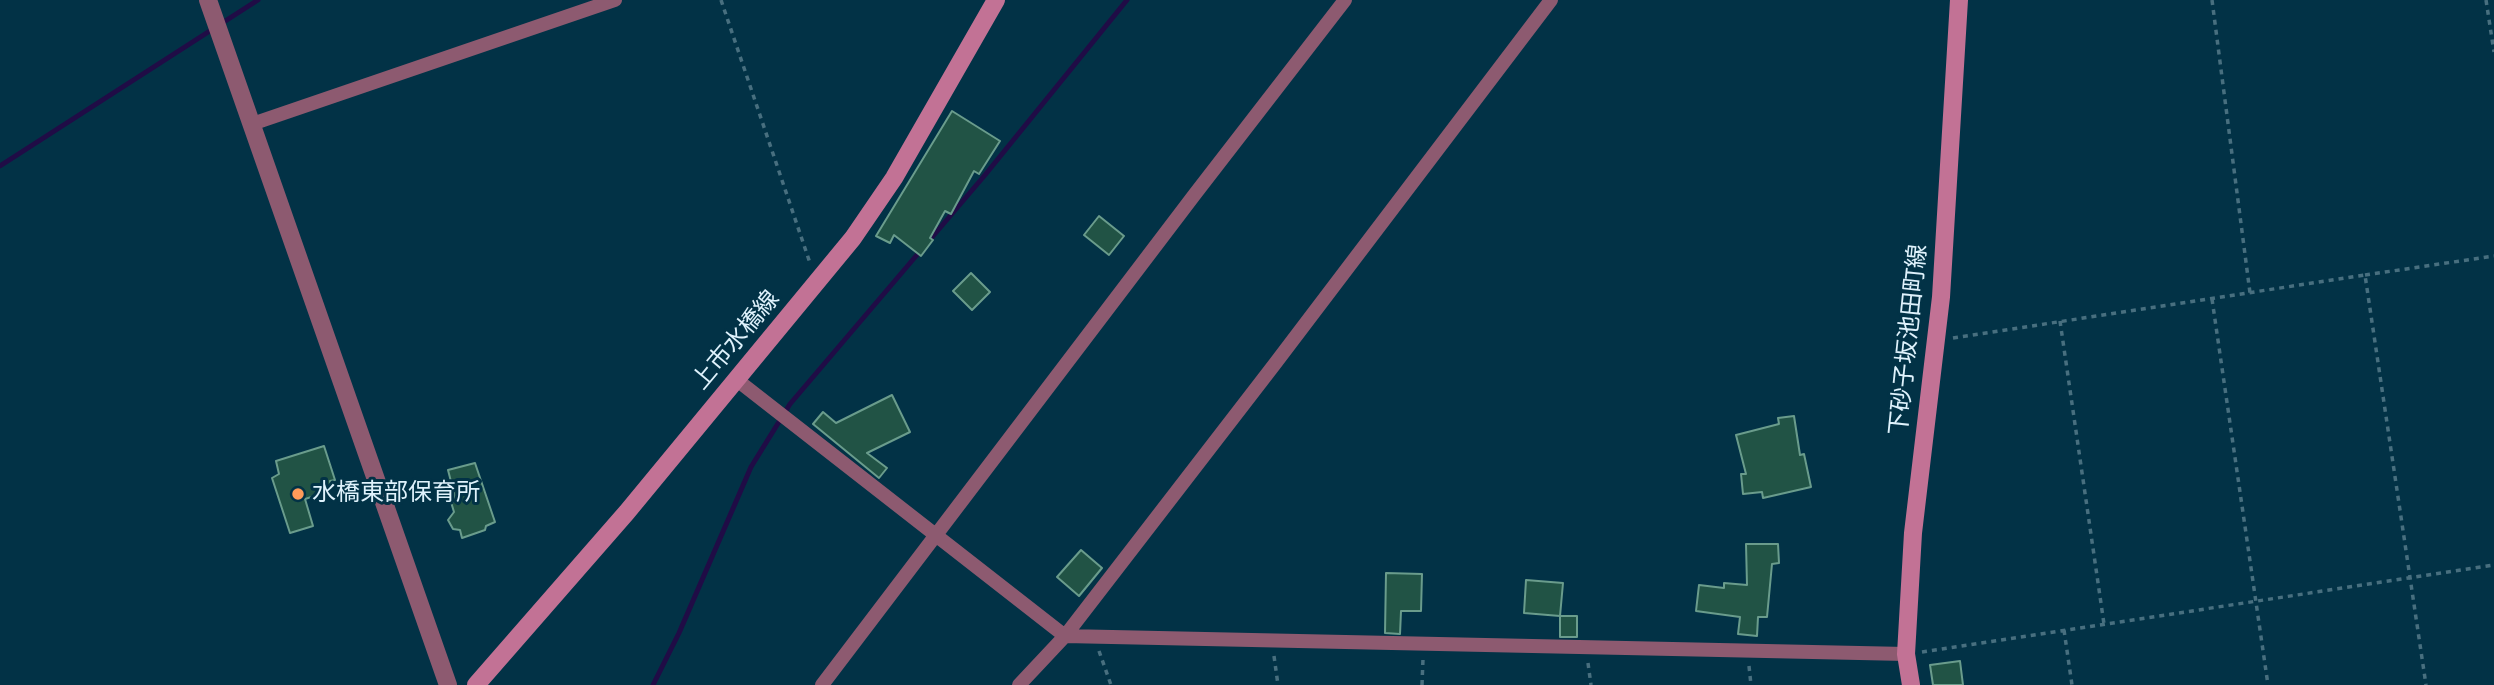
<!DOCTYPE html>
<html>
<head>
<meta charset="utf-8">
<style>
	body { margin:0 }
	canvas { display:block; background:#023246 }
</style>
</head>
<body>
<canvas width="2494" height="685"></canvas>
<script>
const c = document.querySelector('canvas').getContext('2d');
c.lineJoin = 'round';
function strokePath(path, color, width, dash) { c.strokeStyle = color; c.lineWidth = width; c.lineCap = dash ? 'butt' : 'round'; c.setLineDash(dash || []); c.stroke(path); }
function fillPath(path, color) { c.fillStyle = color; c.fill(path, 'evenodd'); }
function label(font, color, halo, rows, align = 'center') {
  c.font = font + ' "Nunito Sans","Noto Sans JP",sans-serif'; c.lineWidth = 6; c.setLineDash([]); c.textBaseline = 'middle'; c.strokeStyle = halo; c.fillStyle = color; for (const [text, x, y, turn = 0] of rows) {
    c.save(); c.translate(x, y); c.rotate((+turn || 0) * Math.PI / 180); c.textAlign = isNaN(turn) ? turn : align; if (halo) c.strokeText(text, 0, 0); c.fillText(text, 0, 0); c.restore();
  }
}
const stream = new Path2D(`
	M0 166 258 0
	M653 685 679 633 751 467 790 404 985 175 1127 0`);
const building = new Path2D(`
	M952 111 1000 141 979 174 974 171 951 214 945 211 930 238 933 240 921 256 894 235 890 243 876 236Z
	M1099 216 1124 236 1109 255 1084 235Z
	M971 273 990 292 972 310 953 291Z
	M892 395 910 432 867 453 887 468 879 478 813 424 823 412 836 423Z
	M1794 416 1800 455 1804 454 1811 487 1763 498 1762 492 1743 494 1741 474H1746L1736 435 1779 424 1778 418Z
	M324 446 335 480 330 481 331 487 320 489 321 494 305 499 313 526 290 533 272 478 279 474 276 461Z
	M475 463 495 522 486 526 485 530 462 538 460 530 453 529 448 520 454 512 451 502 456 501 448 470Z
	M1746 544H1778L1779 563 1772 564 1767 617H1758L1757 636 1738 634 1740 617 1696 611 1699 585 1724 588V583L1747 585Z
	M1081 550 1102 568 1079 596 1057 577Z
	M1386 573 1422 574 1421 611H1401L1400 634 1385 633Z
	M1526 580 1563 583 1560 616 1524 613Z
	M1560 616H1577V637H1560Z
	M1960 661 1963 685H1933L1930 665Z`);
const path = new Path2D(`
	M721 0 810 263
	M2212 0 2250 293
	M2486 0 2494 52
	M2365 275 2494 256
	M2212 299 2268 685
	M2060 321 2104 624
	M1953 338 2365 275 2426 685
	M2064 630 2072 685
	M1099 651 1111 685
	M1922 652 2494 565
	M1274 656 1278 685
	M1588 663 1591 685
	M1749 666 1751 685
	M1422 685 1423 659`);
const minor = new Path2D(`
	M252 124 615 0
	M737 380 1065 636 1906 654
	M822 685 1195 194 1345 0
	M1019 685 1065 636 1274 365 1551 0`);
const tertiary = new Path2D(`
	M208 0 448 685`);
const secondary = new Path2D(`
	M476 685 627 512 853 238 894 178 996 0
	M1911 685 1906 654 1913 533 1941 297 1959 0`);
const markers = [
	[298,494,7,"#ff9b5a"]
];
const streetNames = [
	["下砂子坂池田町線",1910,340,-84],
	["上市水橋線",737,341,-50]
];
const poiNames = [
	["水橋東部保育所",312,494]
];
strokePath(stream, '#200c46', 5);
fillPath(building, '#215345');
strokePath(building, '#6a9c8c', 2);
strokePath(path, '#486f7f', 3.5, [5, 5]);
strokePath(minor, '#8d5a70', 14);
strokePath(tertiary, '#8d5a70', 18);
strokePath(secondary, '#c27295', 18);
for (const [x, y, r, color] of markers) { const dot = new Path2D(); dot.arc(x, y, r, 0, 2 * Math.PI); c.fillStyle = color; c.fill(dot); strokePath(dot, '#023246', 2.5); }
label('24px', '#dff2fc', '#023246', streetNames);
label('24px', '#dff2fc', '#023246', poiNames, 'left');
</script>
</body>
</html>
